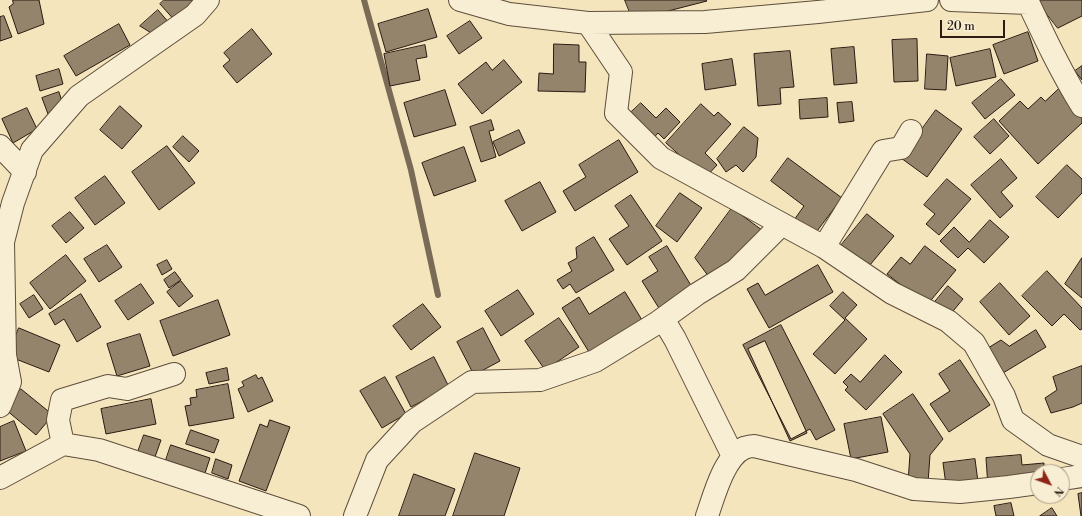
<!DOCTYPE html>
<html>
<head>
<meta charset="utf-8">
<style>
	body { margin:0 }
	#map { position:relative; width:1082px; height:516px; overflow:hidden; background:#f5e5bc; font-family:"Libre Bodoni",serif }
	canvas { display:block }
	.north { position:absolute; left:1030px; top:464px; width:40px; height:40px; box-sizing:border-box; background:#f8eed3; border:1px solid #a69a86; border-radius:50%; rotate:131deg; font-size:11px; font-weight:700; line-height:16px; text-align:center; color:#2a1b13 }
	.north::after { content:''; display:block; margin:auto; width:14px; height:18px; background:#8f2418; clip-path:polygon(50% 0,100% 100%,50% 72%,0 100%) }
	.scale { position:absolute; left:940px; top:20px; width:65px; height:18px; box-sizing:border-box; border:2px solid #2a1b13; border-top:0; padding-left:5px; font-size:12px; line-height:14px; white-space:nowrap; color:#2a1b13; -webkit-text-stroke:3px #f8eed3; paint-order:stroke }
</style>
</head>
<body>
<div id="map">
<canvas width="1082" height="516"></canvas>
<div class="north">N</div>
<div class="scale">20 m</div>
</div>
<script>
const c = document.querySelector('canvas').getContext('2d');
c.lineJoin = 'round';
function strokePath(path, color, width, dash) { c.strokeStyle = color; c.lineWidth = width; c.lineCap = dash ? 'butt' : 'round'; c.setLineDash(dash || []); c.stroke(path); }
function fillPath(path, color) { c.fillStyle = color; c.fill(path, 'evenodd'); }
const stream = new Path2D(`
	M364 0 411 170 438 295`);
const building = new Path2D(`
	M13 0H39L44 24 18 34 9 7 13 4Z
	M164 0H202L177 23 160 4Z
	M625 0H706L707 1 633 20Z
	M1036 0H1082V16L1058 28Z
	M428 9 437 37 386 52 378 24Z
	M158 10 170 24 156 36 140 26Z
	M4 16 12 37 0 41V17Z
	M470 21 482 38 459 54 447 36Z
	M119 24 130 45 76 76 64 56Z
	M252 29 272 54 237 83 223 66 230 60 224 53Z
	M1028 32 1038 61 1004 74 993 45Z
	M917 39 918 81 894 82 892 40Z
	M554 44 579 45V62H586L585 92 538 91 539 73 553 74Z
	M425 45 427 57 416 59 420 80 390 86 384 54Z
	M854 47 857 83 834 85 831 49Z
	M990 49 996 77 956 86 950 58Z
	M790 51 794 87 780 88 781 104 758 106 754 54Z
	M927 54 948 56 946 90 925 89Z
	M732 59 736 85 705 90 702 64Z
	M504 60 522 82 482 114 458 84 486 62 492 70Z
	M1082 66V80L1075 71Z
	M59 69 63 84 40 91 36 76Z
	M1001 79 1015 95 985 119 972 103Z
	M1061 87 1082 110V123L1038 164 999 121 1020 101 1028 109 1041 97 1045 101Z
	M445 90 456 125 414 137 404 103Z
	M59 92 64 108 48 114 42 98Z
	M827 98 828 117 800 119 799 100Z
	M852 102 854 121 839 123 837 103Z
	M641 103 656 118 666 108 680 122 664 139 658 133 649 143 624 119Z
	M701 104 714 116 718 112 731 124 705 153 717 165 705 178 666 143Z
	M120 106 142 126 122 149 100 130Z
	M27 108 37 129 13 143 2 119Z
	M936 110 962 129 927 177 901 158Z
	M994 119 1009 136 990 154 974 137Z
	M491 120 494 130 489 131 496 157 481 162 470 127Z
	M744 127 758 138 756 157 743 172 736 165 726 172 717 159Z
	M519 130 525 143 499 156 493 142Z
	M183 136 199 151 189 162 173 147Z
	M619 140 638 172 575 211 563 191 586 177 579 165Z
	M167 146 195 183 159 210 132 172Z
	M464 147 476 181 434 196 422 163Z
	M788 158 842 198 814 235 794 220 804 206 771 181Z
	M1001 159 1017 178 1001 192 1013 206 1000 218 971 185Z
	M1067 165 1082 179V193L1058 218 1036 197Z
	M105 176 125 203 95 225 75 198Z
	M947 179 971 199 939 235 926 224 935 214 924 205Z
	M540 182 556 212 522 231 505 201Z
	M680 193 702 208 677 242 656 226Z
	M631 195 662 241 627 265 609 239 629 226 615 206Z
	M732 208 766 233 709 277 695 258Z
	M70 212 84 228 66 243 52 226Z
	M867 214 894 236 865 271 838 249Z
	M990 220 1009 237 984 263 968 248 958 258 940 241 954 227 969 242Z
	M594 237 614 270 576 293 570 284 563 289 557 280 572 271 568 263 577 258 576 248Z
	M107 245 122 267 99 282 84 259Z
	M667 246 695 292 662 313 642 281 658 271 649 257Z
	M925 246 956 270 927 305 887 274 901 257 910 264Z
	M66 255 86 281 50 309 30 283Z
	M1082 258V298L1065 284Z
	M167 260 172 269 162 275 157 265Z
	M818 265 833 292 769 328 747 289 758 283 765 295Z
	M1047 271 1082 308V329L1080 330 1064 314 1052 326 1022 296Z
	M175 272 181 280 169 288 164 280Z
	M181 281 193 296 179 307 167 292Z
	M1000 283 1030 316 1009 335 980 302Z
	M141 284 154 303 128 320 115 301Z
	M948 286 963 299 949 316 934 303Z
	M518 290 534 314 501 336 485 311Z
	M625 292 645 325 592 357 562 308 579 297 589 314Z
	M843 292 857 305 845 318 867 339 835 374 813 354 845 320 830 306Z
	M81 294 101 327 77 342 64 319 55 325 49 314Z
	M34 295 43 309 29 318 20 304Z
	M218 300 230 335 173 356 160 321Z
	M423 304 441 327 411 350 393 326Z
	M559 318 579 347 545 370 525 341Z
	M781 325 835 430 816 440 810 429 791 439 743 345Z
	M19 328 60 345 49 372 8 356Z
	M483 328 500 361 474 375 457 342Z
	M1036 330 1046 347 1003 373 988 348 1001 340 1009 346Z
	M140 334 150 366 117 376 107 344Z
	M765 341 807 433 790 441 748 349Z
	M885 355 902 372 866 410 845 390 848 387 843 382 851 374 860 382Z
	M434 357 449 387 411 407 396 377Z
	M960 360 990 405 949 432 930 404 950 391 939 374Z
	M1082 366V403L1073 407 1051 413 1045 398 1057 390 1053 377Z
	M227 368 229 380 209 384 206 373Z
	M256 375 258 379 262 377 273 401 248 412 238 389 244 386 242 382Z
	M385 377 406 414 382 428 360 391Z
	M228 384 234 418 189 426 185 406 191 405 190 398 197 397 196 390Z
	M21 389 53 415 36 435 5 409Z
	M913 394 943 439 930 455 928 483 908 482 910 454 883 414Z
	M151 399 156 424 106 434 101 409Z
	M881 417 888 452 851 459 844 424Z
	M270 420 290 427 266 491 239 481 260 424 267 427Z
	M14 421 26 451 0 461V427Z
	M191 430 219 440 214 453 186 444Z
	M144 435 161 440 155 457 138 452Z
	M171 445 210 458 205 473 166 460Z
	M475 453 520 468 504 516H453Z
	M1021 455 1022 465 1044 463V472H1038V479L988 487 986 458Z
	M216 459 232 465 228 479 212 473Z
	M975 459 978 482 946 485 943 463Z
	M414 474 455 489 445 516H399Z
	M1082 493V516H1081L1078 494Z
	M1011 503 1014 516H996L994 506Z
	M1052 508 1057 516H1040Z`);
const minor = new Path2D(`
	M460 0 509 14 588 23 705 22 818 12 927 0
	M951 0 1028 3
	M1027 0C1044 36 1061 72 1082 106
	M588 23 621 72 616 113 661 158 824 247 892 293 948 321 974 343 1004 396 1013 420 1048 445 1082 457
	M0 146 25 172
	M824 247 883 151 901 148 911 131
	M657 323 697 294 736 270 782 224
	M0 406 10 382 5 355 3 242 13 203 32 150 79 96 195 15 208 0
	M63 444 99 450 299 516
	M0 478 63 444 58 420 62 400 108 386 127 389 174 374
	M1062 479 1082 476
	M355 516 377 460 412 422 472 382 540 380 595 361 657 323 666 324 675 339 733 456
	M707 516C714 496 724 457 744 448 747 447 751 446 754 446L856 470 914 489 960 492 1009 487 1038 483`);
strokePath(stream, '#7a6b56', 6);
fillPath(building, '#94846b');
strokePath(building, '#2a1b13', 1);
strokePath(minor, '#5d4e3d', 24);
strokePath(minor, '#f8eed3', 22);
</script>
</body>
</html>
